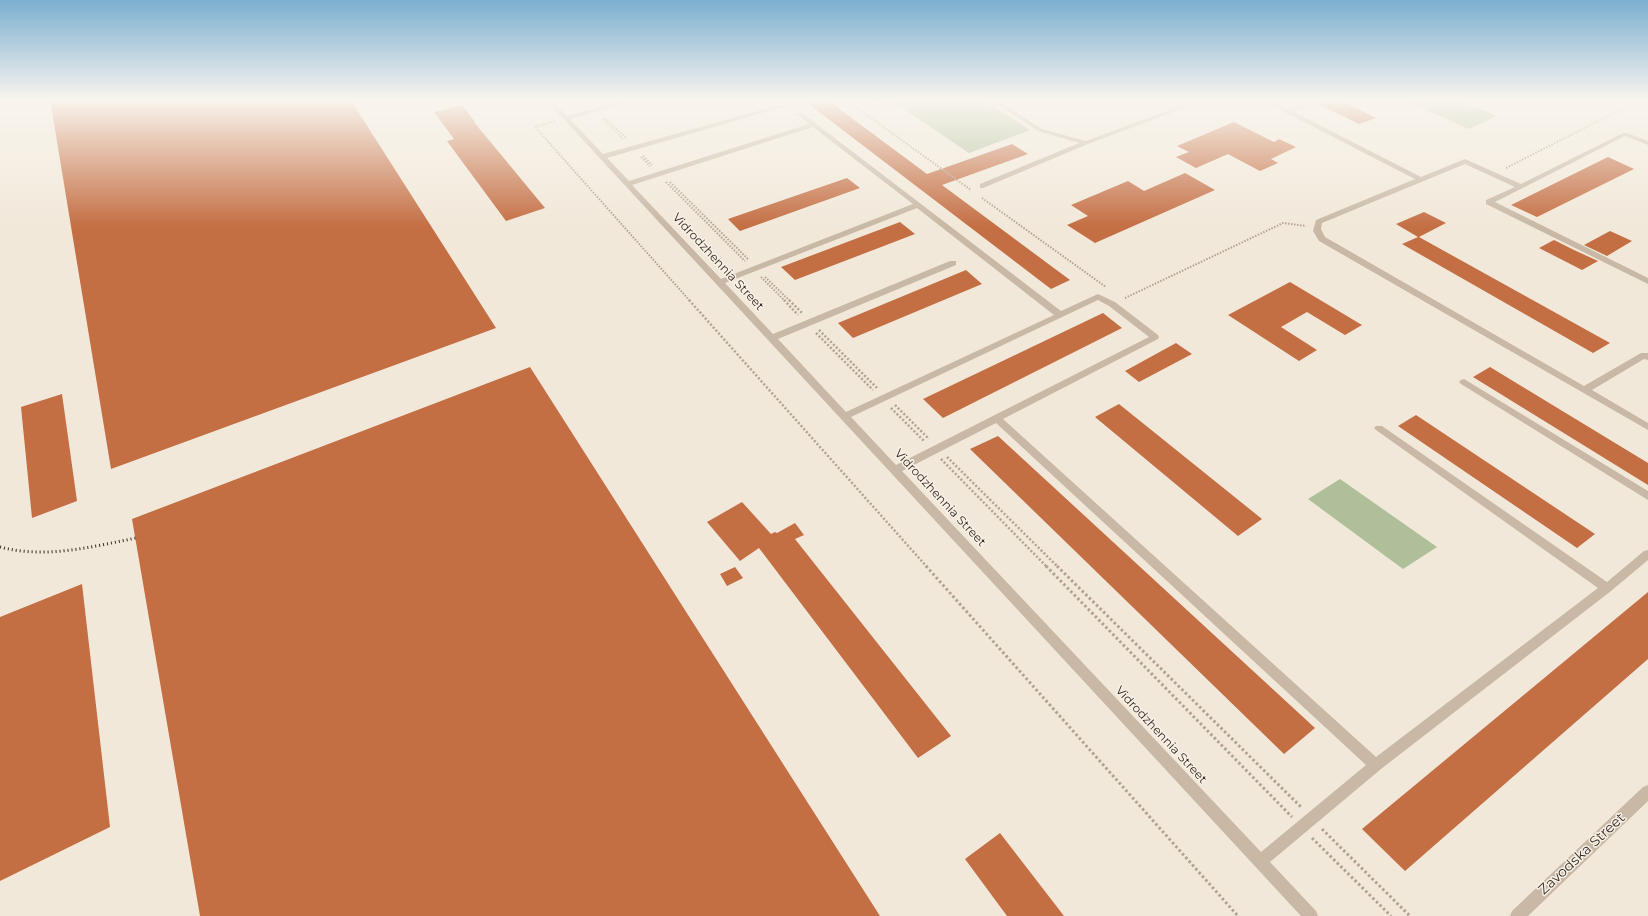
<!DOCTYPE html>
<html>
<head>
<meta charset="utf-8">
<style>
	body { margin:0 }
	canvas { display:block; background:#f1e8d9 }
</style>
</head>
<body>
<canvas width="1648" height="916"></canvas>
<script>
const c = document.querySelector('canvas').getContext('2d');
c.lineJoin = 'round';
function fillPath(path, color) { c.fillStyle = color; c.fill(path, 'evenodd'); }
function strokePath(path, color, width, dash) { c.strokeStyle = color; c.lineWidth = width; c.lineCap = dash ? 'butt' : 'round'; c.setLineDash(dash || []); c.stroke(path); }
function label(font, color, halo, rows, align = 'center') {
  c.font = font + ' Montserrat,sans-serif'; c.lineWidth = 3; c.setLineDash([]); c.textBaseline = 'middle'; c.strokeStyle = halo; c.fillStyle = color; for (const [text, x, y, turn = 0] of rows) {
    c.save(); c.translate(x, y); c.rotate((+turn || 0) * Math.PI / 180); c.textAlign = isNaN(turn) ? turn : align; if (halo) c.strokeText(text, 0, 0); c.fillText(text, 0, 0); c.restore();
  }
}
const green = new Path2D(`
	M898 99H981L1030 130 969 153 892 101Z
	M1401 99H1456L1497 116 1469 129Z
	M1340 479 1437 547 1403 569 1308 499Z`);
const building = new Path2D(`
	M50 99H350L496 328 111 469Z
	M812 99H826L927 174 1012 144 1028 154 942 185 1070 280 1051 289 806 102Z
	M1328 99H1338L1376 118 1359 124 1318 104Z
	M462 105 475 122H474L545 208 506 221 447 141 454 139 434 112Z
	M1234 122 1274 142 1279 139 1296 147 1271 159 1278 163 1260 171 1228 154 1196 168 1176 157 1189 152 1177 146Z
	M1608 157 1634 169 1537 217 1511 205Z
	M1185 173 1215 190 1095 243 1067 225 1088 216 1071 205 1128 181 1144 191Z
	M847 178 860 188 740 231 728 219Z
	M1424 212 1446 223 1419 237 1610 343 1593 353 1402 244 1418 237 1396 224Z
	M900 222 915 234 795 280 781 267Z
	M1610 231 1632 241 1607 256 1584 245Z
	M1554 240 1574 250 1598 261 1582 270 1539 248Z
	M966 270 982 284 853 338 838 323Z
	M1290 282 1362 325 1345 335 1307 312 1281 327 1317 350 1299 361 1228 315Z
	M1103 313 1122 328 943 418 923 399Z
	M1176 343 1192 354 1139 382 1125 371Z
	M530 367 880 916H200L132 519Z
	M1490 367 1648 463V485L1473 377Z
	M62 394 77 501 32 518 21 407Z
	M1119 404 1262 519 1238 536 1095 417Z
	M1416 415 1595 534 1577 548 1398 426Z
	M998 436 1315 728 1284 754 970 449Z
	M742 502 771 534 775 532 777 533 795 523 804 535 795 539 951 736 918 758 759 548 740 561 707 522Z
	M735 567 743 578 727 586 720 574Z
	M82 584 110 827 0 881V617Z
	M1648 592V659L1405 871 1362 829Z
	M1000 833 1064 916H1007L965 859Z`);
const pathFar2 = new Path2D(`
	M856 107 880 99
	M813 110 846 100 971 190
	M605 118 627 139
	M603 119 623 139
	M555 121 535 127 690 301
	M643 156 652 165
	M641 157 650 166
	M1506 168 1641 99
	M666 182 745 261
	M670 182 748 259
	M982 198 1106 287
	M761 277 785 301
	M765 277 790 301
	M1125 298 1283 223 1306 226`);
const pathFar1 = new Path2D(`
	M689 300 927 567
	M784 300 798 315
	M789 300 802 313
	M819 330 878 389
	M816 333 873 390
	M895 405 929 439
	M891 408 924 441
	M947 457 1058 567
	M941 459 1047 567`);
const path = new Path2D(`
	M926 566 1238 916
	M1046 566 1292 817
	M1057 566 1302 808
	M1322 829 1410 916
	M1312 838 1391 916`);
const minor = new Path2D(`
	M545 99H551L567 116 630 99H640L570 119 603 154 801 99H811L607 158 629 181 809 124 797 114 802 113 1061 311 1098 294 1115 302 1158 335 1159 337 1158 339 1003 419 1376 757 1598 588 1376 430 1374 428 1376 426H1382L1607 582 1644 551 1648 550V560L1611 591 1381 769 1270 862 1316 911 1318 916H1301ZM813 127 913 204 721 279 632 185ZM917 208 1054 315 846 412 778 339 956 265V261H950L773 334 725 283ZM1098 300 1109 306 1149 337 896 465 851 417ZM996 423 1366 765 1261 852 902 471Z
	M989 99H996L1042 129 1086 141 1199 99H1208L1088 144 983 188H980V184L1079 143 1038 131Z
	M1259 99H1267L1289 110 1318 99H1327L1294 112 1421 177 1465 159 1521 184 1623 133H1627L1648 141V145L1625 136 1495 202 1648 278V284L1486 204V200L1515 187 1465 164 1322 223 1321 229 1325 237 1584 386 1641 353H1648V360L1644 359 1592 390 1648 423V430L1319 241 1313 231 1316 220 1415 179Z
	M1464 379 1648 491V500L1461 384 1459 382 1461 380Z
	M1648 785V801L1528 916H1510L1512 911 1643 787Z`);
const rail = new Path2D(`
	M0 547C45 559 91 547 136 538`);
const streetNames = [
	["Vidrodzhennia Street",718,262,47],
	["Vidrodzhennia Street",940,498,47],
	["Vidrodzhennia Street",1161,735,47]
];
const nearStreetnames = [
	["Zavodska Street",1582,854,-43]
];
fillPath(green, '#afbf99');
fillPath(building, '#c46e43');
strokePath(pathFar2, '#b4a28f', 2, [1.5, 1.5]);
strokePath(pathFar1, '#b4a28f', 2.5, [2, 2]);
strokePath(path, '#b4a28f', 3, [2.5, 2.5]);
fillPath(minor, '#c8b8a5');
strokePath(rail, '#342c26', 3, [1, 3]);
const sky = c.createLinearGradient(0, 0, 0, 227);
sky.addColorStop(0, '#7bafd0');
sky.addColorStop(0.44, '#f9f5ee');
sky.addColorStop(1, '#f9f5ee00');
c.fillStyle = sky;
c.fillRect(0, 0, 1648, 227);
label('12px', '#342c26', '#f9f1e5', streetNames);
label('14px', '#342c26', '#f9f1e5', nearStreetnames);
</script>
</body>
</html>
